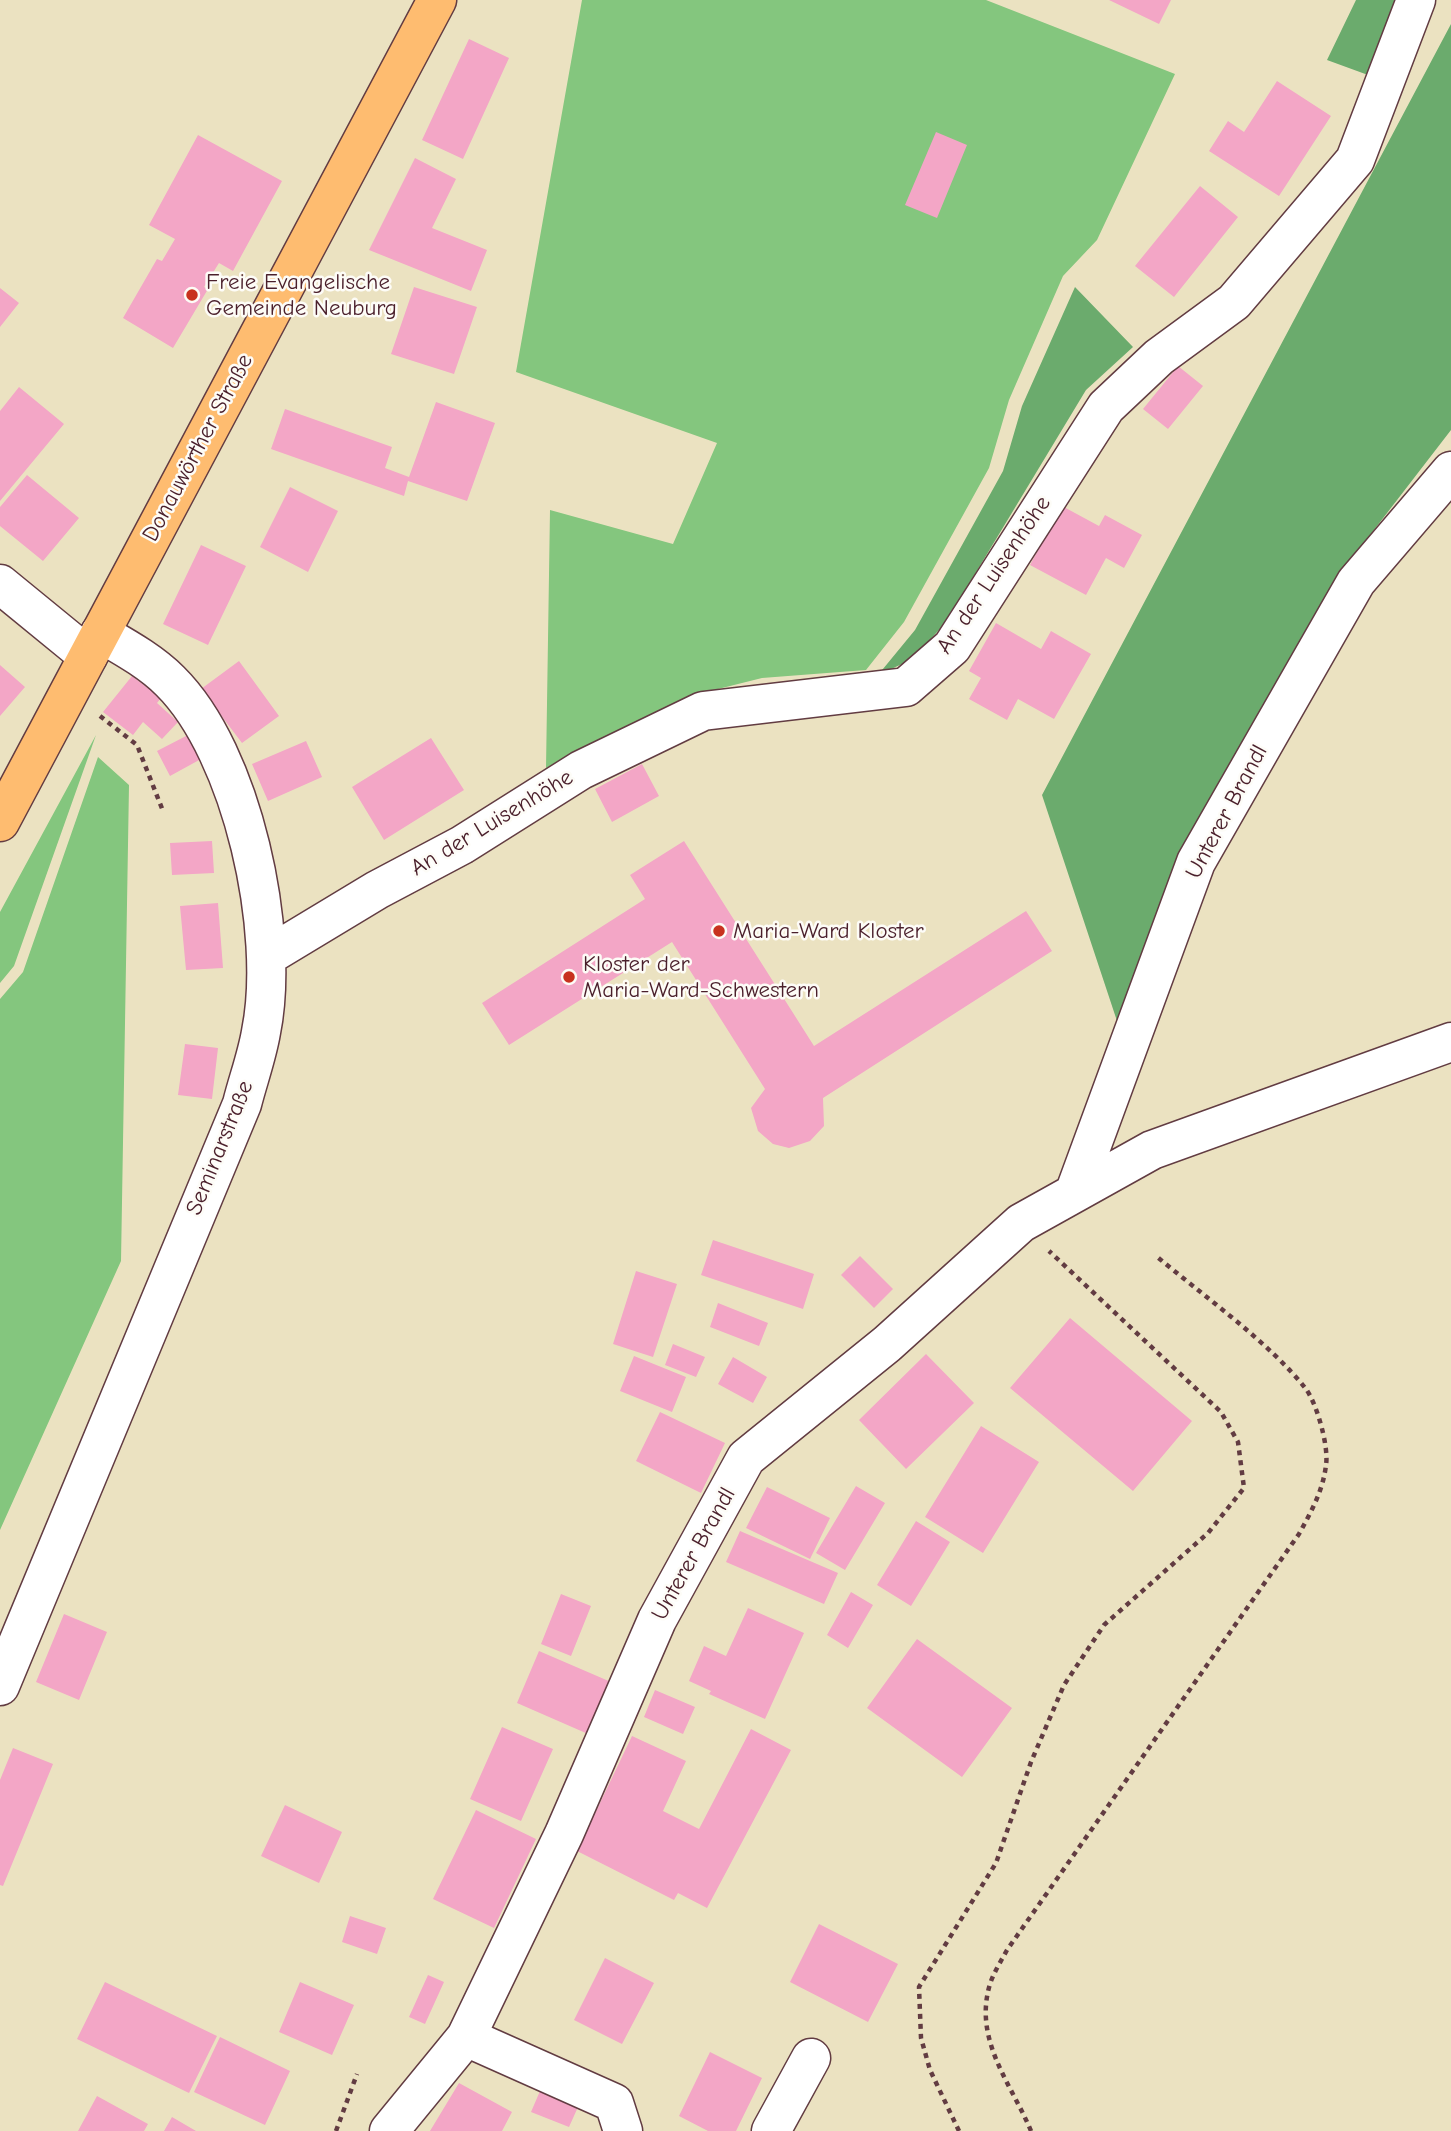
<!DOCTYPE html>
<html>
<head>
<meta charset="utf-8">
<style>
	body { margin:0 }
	canvas { display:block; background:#ebe2c1 }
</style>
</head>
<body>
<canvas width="1451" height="2131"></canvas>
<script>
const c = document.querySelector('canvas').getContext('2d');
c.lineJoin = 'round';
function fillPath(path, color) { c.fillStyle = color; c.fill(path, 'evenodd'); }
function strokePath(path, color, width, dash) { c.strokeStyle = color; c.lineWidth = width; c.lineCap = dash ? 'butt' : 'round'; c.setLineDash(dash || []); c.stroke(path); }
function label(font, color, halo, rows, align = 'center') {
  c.font = font + ' "Comic Neue",sans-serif'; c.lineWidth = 5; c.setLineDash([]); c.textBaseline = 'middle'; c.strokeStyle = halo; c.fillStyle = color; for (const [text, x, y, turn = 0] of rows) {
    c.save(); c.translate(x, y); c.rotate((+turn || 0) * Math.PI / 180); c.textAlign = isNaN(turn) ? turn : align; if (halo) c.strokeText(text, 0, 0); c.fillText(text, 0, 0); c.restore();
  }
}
const green = new Path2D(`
	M582 0H986L1175 74 1097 240 1063 276 1009 400 989 468 904 622 866 670 762 678 686 697 546 768 550 510 673 544 717 443 516 372Z
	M96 735 14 966 0 983V912Z
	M98 757 129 785 121 1261 0 1530V999L23 972Z`);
const forest = new Path2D(`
	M1356 0H1408L1368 75 1327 60Z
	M1451 24V430L1340 574 1180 854 1117 1021 1042 795Z
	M1075 287 1133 347 1086 390 946 622 913 659 878 675 915 630 1003 471 1022 406Z`);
const building = new Path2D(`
	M1109 0H1171L1159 24Z
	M469 39 509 58 463 159 422 140Z
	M1277 81 1331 116 1279 196 1209 151 1228 121 1244 132Z
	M936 132 967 145 937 218 905 205Z
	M198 135 282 181 233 271 219 263 204 287 208 289 173 348 123 318 157 259 162 261 175 239 149 225Z
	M415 158 456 179 432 228 487 250 471 291 369 250Z
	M1200 186 1238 217 1174 297 1135 266Z
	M414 287 477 307 454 374 391 354Z
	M0 288 19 303 0 327Z
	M1178 366 1203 386 1168 429 1143 409Z
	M19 387 64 424 0 501V411Z
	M436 402 495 423 467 501 408 481 404 496 271 449 285 409 392 447 385 468 409 477Z
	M27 475 79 518 43 561 0 526V507Z
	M290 487 338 511 308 572 260 547Z
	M1062 506 1099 526 1105 515 1142 535 1124 568 1106 558 1086 595 1030 565Z
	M201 545 246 566 208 645 163 624Z
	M996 623 1041 649 1051 631 1091 654 1054 719 1018 699 1007 720 969 699 981 678 969 671Z
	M239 661 279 716 242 743 201 689Z
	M0 665 25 687 0 716Z
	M132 676 161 698 157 703 178 722 162 739 143 722 133 735 103 712Z
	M188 735 201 759 170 776 157 751Z
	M431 738 464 790 384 840 352 787Z
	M306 741 322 777 268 801 252 764Z
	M642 764 659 796 612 822 595 789Z
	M212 841 214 873 172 875 170 843Z
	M684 841 814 1046 1026 911 1052 951 823 1098 824 1126 810 1141 789 1148 773 1144 758 1131 751 1108 765 1089 672 942 509 1045 482 1003 645 899 630 875Z
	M218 903 223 968 186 970 180 906Z
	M185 1044 218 1048 212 1099 178 1095Z
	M713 1240 814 1274 803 1309 701 1275Z
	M860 1256 893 1289 874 1308 841 1275Z
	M636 1271 677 1284 653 1357 613 1344Z
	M718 1303 768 1323 759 1346 710 1327Z
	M1070 1318 1192 1421 1133 1491 1010 1388Z
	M673 1344 705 1357 696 1377 665 1365Z
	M926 1354 974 1403 906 1469 859 1420Z
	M634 1356 686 1377 672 1412 620 1391Z
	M733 1357 767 1377 753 1403 718 1384Z
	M660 1412 725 1443 701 1493 636 1461Z
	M981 1426 1039 1462 983 1553 925 1517Z
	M856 1486 885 1503 845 1570 816 1553Z
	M767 1487 830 1518 810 1559 746 1528Z
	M916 1521 950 1542 911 1606 877 1585Z
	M740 1531 838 1573 824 1604 726 1562Z
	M851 1592 873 1605 848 1648 827 1635Z
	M561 1594 591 1606 571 1656 541 1644Z
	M748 1608 804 1633 765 1719 709 1694 711 1691 689 1681 704 1646 726 1656Z
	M64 1614 107 1632 79 1700 36 1682Z
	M917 1639 1012 1708 962 1777 867 1708Z
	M539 1651 611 1682 588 1734 517 1703Z
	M655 1690 695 1707 683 1734 644 1717Z
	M502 1727 553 1749 521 1821 470 1799Z
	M751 1729 791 1750 707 1908 678 1893 674 1900 577 1851 632 1736 686 1761 663 1811 699 1829Z
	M13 1748 53 1764 3 1886 0 1885V1780Z
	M285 1805 342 1832 319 1883 261 1856Z
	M476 1810 536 1839 494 1928 433 1899Z
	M350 1916 386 1928 377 1954 342 1942Z
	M819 1924 898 1964 868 2022 790 1982Z
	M605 1958 654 1983 622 2044 574 2020Z
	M428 1975 444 1982 425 2024 409 2017Z
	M105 1982 217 2036 189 2093 77 2039Z
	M300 1982 354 2005 332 2055 279 2032Z
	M220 2037 290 2071 265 2125 194 2092Z
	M710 2052 762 2078 736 2131H708L679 2116Z
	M459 2083 512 2112 502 2131H430Z
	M540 2091 578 2107 569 2127 531 2112Z
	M97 2096 148 2124 144 2131H78Z
	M172 2117 196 2131H164Z`);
const path = new Path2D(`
	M100 716 137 745 163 811
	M336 2131 357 2074
	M959 2131 930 2070 921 2038 919 1987 996 1863 1031 1762 1064 1685 1104 1625 1208 1533 1244 1488 1238 1442 1221 1412 1049 1251
	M1031 2131C1011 2083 973 2040 990 1984 994 1972 1001 1961 1007 1950L1299 1534C1311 1512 1323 1491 1326 1465 1329 1447 1317 1404 1306 1389 1270 1343 1201 1294 1155 1255`);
const minor = new Path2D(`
	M0 584 88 656
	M266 957 377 890 462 845 581 770 703 711 906 687 952 647 1106 407 1159 357 1234 302 1355 160 1416 0
	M1075 1191 1196 862 1356 582 1451 471
	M0 1686 242 1104C248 1080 257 1056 261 1032 281 933 243 753 170 681 150 661 124 647 100 633
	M466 2037 614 2103 623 2131
	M389 2131 466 2037 564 1834 657 1620 746 1458 887 1344 1021 1223 1152 1150 1451 1042
	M771 2131 811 2058`);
const major = new Path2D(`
	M0 822 437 0`);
const markers = [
	[192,295,7,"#c8321e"],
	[719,931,7,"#c8321e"],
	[569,977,7,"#c8321e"]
];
const poiNames = [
	["Freie Evangelische",206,282],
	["Gemeinde Neuburg",206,308],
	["Maria-Ward Kloster",733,931],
	["Kloster der",583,964],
	["Maria-Ward-Schwestern",583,990]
];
const streetNames = [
	["Donauwörther Straße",198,448,-62],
	["An der Luisenhöhe",994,575,-56],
	["Unterer Brandl",1227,812,-62],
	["An der Luisenhöhe",492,823,-31],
	["Seminarstraße",220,1148,-68],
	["Unterer Brandl",694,1554,-61]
];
fillPath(green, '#84c67e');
fillPath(forest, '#6bab6d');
fillPath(building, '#f3a6c6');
strokePath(minor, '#623c42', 41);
strokePath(major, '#623c42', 41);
strokePath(path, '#623c42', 4.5, [5, 5]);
strokePath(minor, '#fff', 38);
strokePath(major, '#febc70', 38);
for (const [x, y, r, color] of markers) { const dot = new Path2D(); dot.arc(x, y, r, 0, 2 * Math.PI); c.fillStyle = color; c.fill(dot); strokePath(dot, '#fdfcf7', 2.5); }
label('23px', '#4a1f2b', '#fdfcf7', poiNames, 'left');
label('23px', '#4a1f2b', '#fdfcf7', streetNames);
</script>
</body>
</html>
